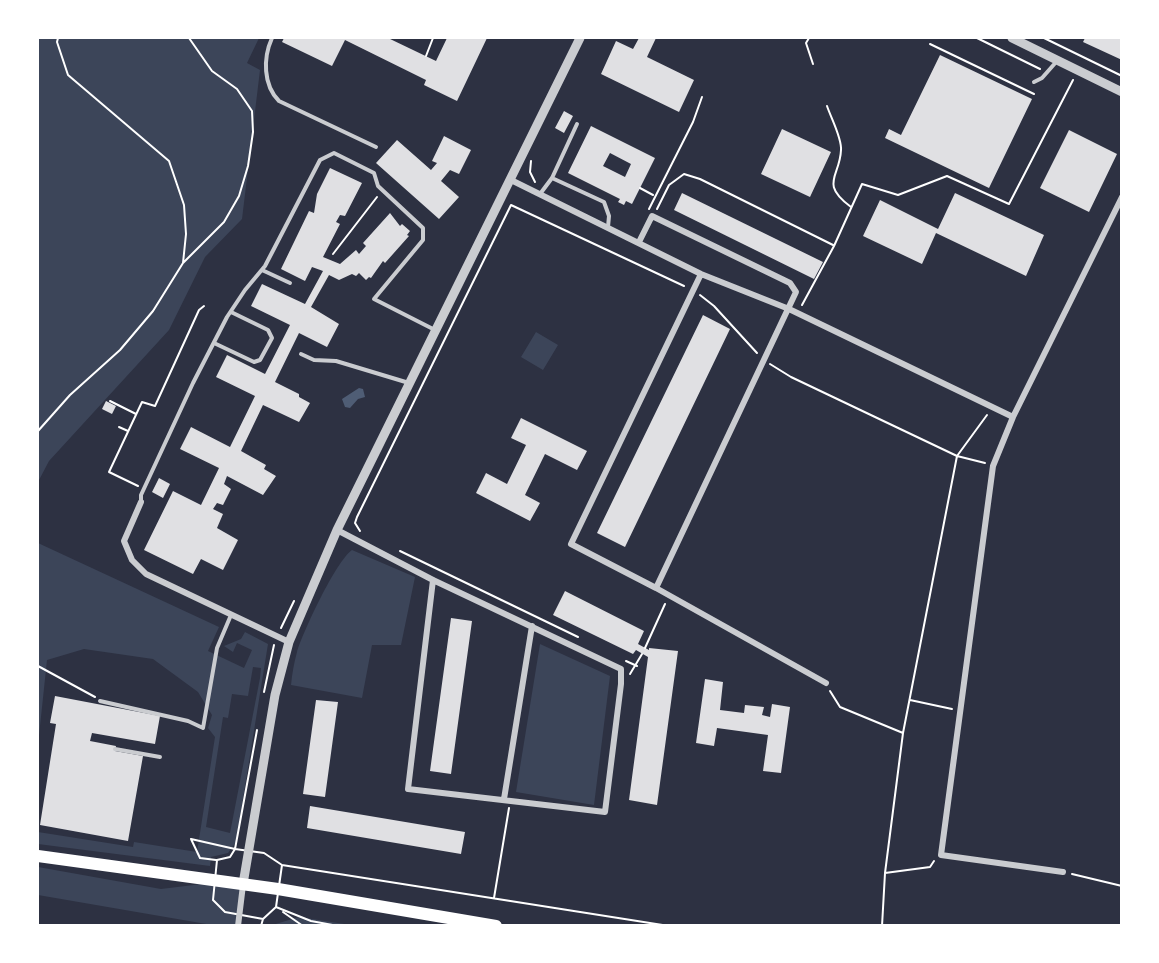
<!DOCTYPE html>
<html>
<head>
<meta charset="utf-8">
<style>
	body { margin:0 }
	#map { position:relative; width:1159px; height:963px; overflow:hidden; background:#2d3142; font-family:Inter,sans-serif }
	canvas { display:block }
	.frame { position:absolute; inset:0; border:39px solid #fff; pointer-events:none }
</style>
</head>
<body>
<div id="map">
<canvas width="1159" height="963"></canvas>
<div class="frame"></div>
</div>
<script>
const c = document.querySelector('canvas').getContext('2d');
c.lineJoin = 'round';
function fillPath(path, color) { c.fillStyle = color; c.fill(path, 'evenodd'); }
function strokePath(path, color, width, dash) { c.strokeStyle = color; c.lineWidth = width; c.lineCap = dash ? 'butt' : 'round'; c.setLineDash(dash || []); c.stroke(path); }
const green = new Path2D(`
	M38 38H259L247 63 260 70 242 219 205 257 169 330 49 461 38 482Z
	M536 332 558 345 543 370 521 357Z
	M38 543 219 627 208 651 244 668 252 650 237 643 233 652 224 646 241 639 245 632 268 644 236 842 228 853 211 857 210 866 38 844V832L133 847 134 842 197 852 215 737 208 728 212 715 198 692 153 659 84 649 47 660 38 745ZM253 667 261 668 260 678 230 833 206 827 223 717 228 718 232 694 248 696Z
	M352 550 415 577 401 645H372L362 698 291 685C292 674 294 663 297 652 303 632 336 561 352 550Z
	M540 644 610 676 594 805 516 792Z
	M38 867 161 889 218 882 242 886 236 925H212L38 895Z
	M299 917 351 925 269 926Z`);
const water = new Path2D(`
	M359 388 363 389 365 397 358 399 350 408 345 407 342 399Z`);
const building = new Path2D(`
	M284 38H388L436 61 447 38H487L457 101 424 85 426 80 345 40 332 66 282 42Z
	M639 38H656L647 57 694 80 679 112 601 74 616 41 633 49Z
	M1085 38H1122V60L1083 42Z
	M940 55 1032 99 989 188 885 138 889 129 901 135Z
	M564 111 573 116 564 133 555 128Z
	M591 126 655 158 632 204 626 201 624 205 618 202 620 199 568 173ZM610 153 631 164 625 177 603 166Z
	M782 129 831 152 810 197 761 174Z
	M1069 130 1117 154 1089 212 1040 188Z
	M444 136 471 150 459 174 450 170 441 181 459 197 439 219 376 163 397 140 431 170 437 163 432 161Z
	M330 168 362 183 345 216 340 215 336 222 340 224 323 257 340 264 356 250 359 254 366 246 363 243 390 213 400 226 402 224 410 231 407 235 409 236 385 263 383 261 371 278 369 277 366 280 359 273 356 276 352 274 339 280 329 275 311 307 339 324 327 347 299 333 275 382 299 394V397L310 403 299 422 263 405 241 451 266 465 264 469 276 476 263 495 227 476 224 484 231 489 223 505 217 503 213 509 223 514 217 528 238 540 223 570 201 559 193 574 144 550 173 491 201 505 219 468 180 449 191 427 230 447 255 396 216 377 227 355 265 374 290 325 251 306 262 284 305 304 323 271 312 267 305 281 281 269 309 211 314 213 317 194Z
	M682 193 823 262 814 279 674 210Z
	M955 193 1044 235 1026 276 936 233 922 264 863 236 880 200 938 229Z
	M703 315 730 329 625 547 597 533Z
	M106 401 116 406 112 414 102 409Z
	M521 418 587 451 577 470 545 454 525 495 540 503 530 521 476 493 486 473 507 484 526 445 511 438Z
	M159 478 170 484 163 498 152 492Z
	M565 591 644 631 638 644 649 650V648L678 651 657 805 629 800 648 657 636 650 633 654 553 615Z
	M451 618 472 621 451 774 430 771Z
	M705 679 723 682 720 710 744 713 745 705 764 707 762 715 770 717 772 704 790 707 781 773 763 771 768 735 717 728 714 746 696 743Z
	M55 696 160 716 155 744 92 733 90 741 116 746 115 751 143 756 128 841 40 825 56 724 50 723Z
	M316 700 338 702 325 797 303 794Z
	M310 806 465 832 461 854 307 828Z`);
const path = new Path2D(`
	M809 38 806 43 813 64
	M977 38 1040 69
	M1044 38 1122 76
	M930 44 1034 94
	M426 56 433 38
	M827 106C831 118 842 138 841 150 840 177 819 183 851 207
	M531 161 530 172 535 182
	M640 188 653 195
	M649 209 693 122 702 97
	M657 209 669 185 684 174 700 179 833 245
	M333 254 377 197
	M183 263 224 222 239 196 248 166 253 132 252 111 237 89 212 71 189 38
	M700 295 714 306 757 353
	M802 305 834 246 862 184 898 195 947 176 1009 204 1073 80
	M770 364 791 377 957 456 985 463
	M110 401 136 414
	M119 427 128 431
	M38 431 70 395 120 350 153 311 183 263 186 234 184 205 169 161 68 75 57 42 58 38
	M138 486 109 472 142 402 155 406 199 310 204 306
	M360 531 355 523 357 517 511 205 684 286
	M400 551 578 637
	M281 628 294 601
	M645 648 665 604
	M626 661 637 666
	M38 666 95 697
	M630 674 642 654
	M830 691 840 707 903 733
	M264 692 274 645
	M910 700 952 709
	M191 839 235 849 257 730
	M191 839 200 858 216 860
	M235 849 264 853 282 865 276 907 263 919 225 912 213 900 217 860 230 857Z
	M282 865 669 926
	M885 873 903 733 957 456 987 415
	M1072 874 1122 886
	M494 898 509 808
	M276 907 311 921 338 926
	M283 912 303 926
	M261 926 263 919
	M882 926 885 873 930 867 934 861`);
const service = new Path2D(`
	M272 38C263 58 263 85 279 101L376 147
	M1034 82 1042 78 1057 61
	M552 178 604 202 609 216 608 227
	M540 194 552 178 577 124
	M262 270 290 283
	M214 343 254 362 260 360 272 338 268 330 231 312
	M301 354 314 360 336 361 409 383
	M141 502V495L193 383 227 317 245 290 265 266 320 160 334 153 374 173 378 186 423 228V240L374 299 435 330
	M100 701 188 721 203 728 217 648 231 615
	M115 749 160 757`);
const minor = new Path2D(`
	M511 180 701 274 789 309 1013 417
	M639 242 652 216 790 283 796 292 656 588 571 544 701 274
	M141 502 124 541 132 560 146 574 289 642
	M337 530 433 580 621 669V684L605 812 408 789 433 580
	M656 588 826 683
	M504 799 532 626
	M1063 872 941 855 993 466 1013 417 1122 197
	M238 926 243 885`);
const tertiary = new Path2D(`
	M1012 38 1122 92
	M243 884 275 695 289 642 337 530 580 38`);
const primary = new Path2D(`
	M38 856 278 889 496 926`);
fillPath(green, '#3c4559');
fillPath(water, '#4f5d75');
fillPath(building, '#e0e0e3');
strokePath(path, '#fff', 2);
strokePath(service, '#caccd0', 4);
strokePath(minor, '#caccd0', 6);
strokePath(tertiary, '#caccd0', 9);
strokePath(primary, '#fff', 12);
</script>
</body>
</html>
